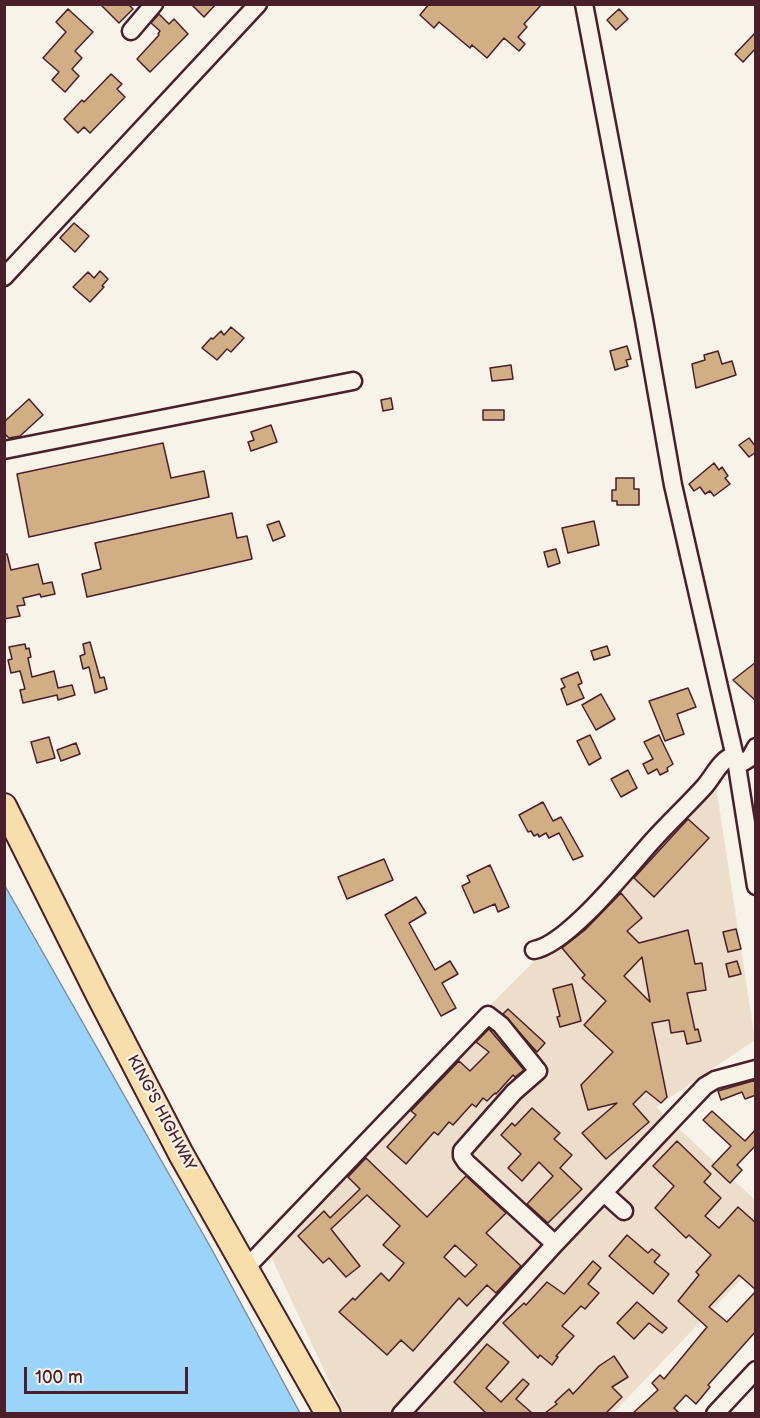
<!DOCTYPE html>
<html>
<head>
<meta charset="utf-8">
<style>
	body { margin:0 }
	#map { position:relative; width:760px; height:1418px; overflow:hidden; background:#f7f3e8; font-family:"Balsamiq Sans",sans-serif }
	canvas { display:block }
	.frame { position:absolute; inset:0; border:6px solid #4a1f2b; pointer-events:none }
	.scale { position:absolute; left:24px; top:1367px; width:164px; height:27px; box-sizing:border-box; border:3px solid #4a1f2b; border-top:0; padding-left:8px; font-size:18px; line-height:21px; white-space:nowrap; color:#4a1f2b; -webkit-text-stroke:4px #f7f3e8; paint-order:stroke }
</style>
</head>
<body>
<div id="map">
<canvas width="760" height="1418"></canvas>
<div class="frame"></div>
<div class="scale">100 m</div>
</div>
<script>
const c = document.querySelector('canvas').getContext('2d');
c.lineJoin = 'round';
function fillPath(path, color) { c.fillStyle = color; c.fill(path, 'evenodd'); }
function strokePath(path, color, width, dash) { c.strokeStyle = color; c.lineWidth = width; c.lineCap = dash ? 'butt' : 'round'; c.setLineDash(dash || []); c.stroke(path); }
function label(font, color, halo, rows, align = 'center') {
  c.font = font + ' "Balsamiq Sans",sans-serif'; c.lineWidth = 4.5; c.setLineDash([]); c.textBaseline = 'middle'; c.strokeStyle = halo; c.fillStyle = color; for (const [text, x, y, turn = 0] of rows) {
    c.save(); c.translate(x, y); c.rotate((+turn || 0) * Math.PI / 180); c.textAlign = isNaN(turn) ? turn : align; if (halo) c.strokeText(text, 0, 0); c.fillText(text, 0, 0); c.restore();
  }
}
const built = new Path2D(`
	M715 780 755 1040 656 1107 755 1200V1265L613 1413H344L261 1235Z`);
const water = new Path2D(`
	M5 886 211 1248 300 1413H5Z`);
const building = new Path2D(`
	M100 4H128L133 9 119 23Z
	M191 4H216L204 17Z
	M429 4H542L524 24 527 27 518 37 525 44 519 51 504 38 487 58 472 45 470 48 439 22 434 28 420 15Z
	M68 9 93 32 75 51 82 58 72 69 79 76 65 92 52 80 59 72 43 58 66 32 56 22Z
	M619 9 628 19 616 30 607 20Z
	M159 14 169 24 174 19 188 34 150 72 137 59 159 35 158 34 160 31 151 23Z
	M756 32V48L743 62 735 54Z
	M111 74 122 84 117 89 125 97 90 133 84 127 78 133 64 119 82 100 84 102Z
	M74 223 89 236 75 252 60 238Z
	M100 271 108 279 102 286 104 287 90 302 73 287 88 272 94 278Z
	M231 327 244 338 231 352 227 349 217 360 202 348 211 338 213 339 221 331 224 335Z
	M627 346 631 359 626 360 628 366 615 370 610 351Z
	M718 351 722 364 732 361 736 375 696 388 692 364 705 360 704 355Z
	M511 365 513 379 492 381 490 368Z
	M391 398 393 409 383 411 381 400Z
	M29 399 43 415 20 436 9 438 4 433V422Z
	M483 410H504V420H483Z
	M271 425 277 442 251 451 248 442 254 440 251 432Z
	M749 438 756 447V452L749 457 739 445Z
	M163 443 171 478 204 471 209 497 29 537 17 474Z
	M714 463 719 470 722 467 728 476 725 478 730 484 714 496 710 491 705 494 700 487 694 491 689 484Z
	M616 478H634V489H639V505H617V501H612V490H616Z
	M232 513 237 538 247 536 252 559 87 597 82 574 101 569 95 543Z
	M279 521 285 536 273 541 267 525Z
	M594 521 599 545 568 553 562 528Z
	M556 549 560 563 548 567 544 552Z
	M4 554H7L11 570 38 564 43 584 52 582 55 594 41 597 40 594 23 598 25 605 17 606 20 616 4 619Z
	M90 642 100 678 104 677 107 689 95 693 89 667 83 669 80 656 85 654 83 644Z
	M25 644 26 649 29 648 31 657 28 658 32 677 54 671 58 688 72 685 75 695 58 700 57 695 23 703 20 690 25 689 20 671 11 673 8 660 12 659 9 647Z
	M607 646 610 655 594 660 591 651Z
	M756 662V701L733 680Z
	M578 672 582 683 578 685 584 698 567 705 561 689 565 687 561 679Z
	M688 688 696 707 677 714 684 734 665 741 649 701Z
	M601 694 615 719 596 730 582 705Z
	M590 735 601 758 589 765 577 741Z
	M659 735 673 764 667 768 668 771 660 775 657 769 648 774 643 764 653 759 644 742Z
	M49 737 55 758 37 763 31 742Z
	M76 743 80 754 61 761 57 750Z
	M628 770 637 788 621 797 611 779Z
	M543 802 553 821 561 817 583 856 573 860 559 833 549 838 546 833 539 837 538 834 534 836 531 831 528 832 519 815Z
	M688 819 709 838 654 897 634 878Z
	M384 859 393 880 347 899 338 877Z
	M490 865 509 907 498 912 495 904 474 913 462 886 470 882 467 876Z
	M621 893 642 918 627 931 639 943 688 930 695 964 702 963 706 990 687 993 695 1030 698 1029 701 1041 687 1044 684 1031 671 1033 669 1020 652 1023 667 1097 661 1103 646 1091 633 1104 649 1122 606 1159 582 1133 617 1103 588 1110 581 1085 613 1052 584 1025 606 1001 582 978 585 975 562 948 585 930ZM642 957 650 1002 624 976Z
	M416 897 426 913 409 923 435 970 450 961 458 974 442 983 456 1008 441 1016 385 915Z
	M736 929 741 949 728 952 723 932Z
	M737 961 741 974 729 977 726 964Z
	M572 984 581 1021 560 1027 557 1017 560 1016 553 989Z
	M508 1009 545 1043 537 1052 503 1014Z
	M489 1029 524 1070 515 1077 513 1075 496 1094 495 1093 487 1101 483 1098 476 1107 472 1104 453 1125 449 1122 438 1135 434 1132 406 1164 387 1147 416 1115 411 1111 459 1061 470 1071 489 1052 476 1042Z
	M756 1080V1095L745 1099 742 1092 721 1100 718 1091Z
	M532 1108 560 1133 554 1139 572 1155 560 1168 582 1189 548 1223 527 1204 553 1176 539 1162 522 1181 508 1168 521 1154 501 1135 512 1123 515 1126Z
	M712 1111 745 1141 756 1129V1145L737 1165 742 1170 730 1183 712 1166 731 1146 703 1120Z
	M677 1141 711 1174 704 1182 721 1198 705 1216 719 1228 738 1207 756 1223V1290L739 1275 709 1307 727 1322 756 1291V1331L708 1385 710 1387 696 1404 686 1395 674 1408 679 1413H633L658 1390 652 1383 660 1375 664 1379 707 1327 678 1301 699 1275 696 1272 711 1255 689 1235 686 1238 655 1208 674 1186 653 1166Z
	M366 1158 427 1217 466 1176 506 1213 486 1233 521 1266 496 1293 487 1285 467 1306 459 1298 413 1351 401 1340 387 1355 339 1312 353 1298 355 1300 381 1273 389 1281 404 1263 383 1245 400 1226 367 1195 331 1229 360 1266 346 1277 329 1258 323 1263 298 1236 324 1211 330 1218 360 1189 348 1177ZM455 1245 477 1265 465 1277 444 1257Z
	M627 1235 648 1253 652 1249 660 1255 654 1262 669 1274 653 1294 609 1256Z
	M593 1261 601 1268 588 1284 599 1293 585 1309 581 1306 562 1326 574 1336 556 1356 558 1357 552 1365 540 1355 538 1358 503 1323 524 1303 526 1305 547 1282 564 1294Z
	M637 1302 667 1328 662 1333 649 1323 634 1339 617 1323Z
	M487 1344 509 1362 486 1388 501 1402 523 1379 529 1384 516 1399 532 1413H486L454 1382Z
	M614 1356 628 1377 612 1387 622 1397 606 1413H545L557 1404 555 1402 569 1389 573 1394 599 1366Z`);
const minor = new Path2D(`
	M584 4 644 320 673 485 737 766
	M131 31 154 4
	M4 277 258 4
	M4 450 353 381
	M756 747 750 758 737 766 756 886
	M534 950C566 945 624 873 647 847 665 826 686 807 704 787 714 776 720 759 735 755
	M604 1193 624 1211
	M246 1268 488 1015 501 1025 538 1071 514 1092 462 1151V1156L466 1162 555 1244
	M401 1414 555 1244 705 1086 715 1080 756 1069
	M715 1414 756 1370`);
const highway = new Path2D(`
	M4 806 98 994 181 1154 328 1414`);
const streetNames = [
	["KING'S HIGHWAY",161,1113,62]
];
fillPath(built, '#ecdeca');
fillPath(water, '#9bd4fb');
strokePath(water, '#7b8ca8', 1.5);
fillPath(building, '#d1ae83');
strokePath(building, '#4a1f2b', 1.5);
strokePath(minor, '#4a1f2b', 21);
strokePath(highway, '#4a1f2b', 28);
strokePath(minor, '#f7f3e8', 16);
strokePath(highway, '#f8deab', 24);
label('16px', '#4a1f2b', '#f7f3e8', streetNames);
</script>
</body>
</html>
